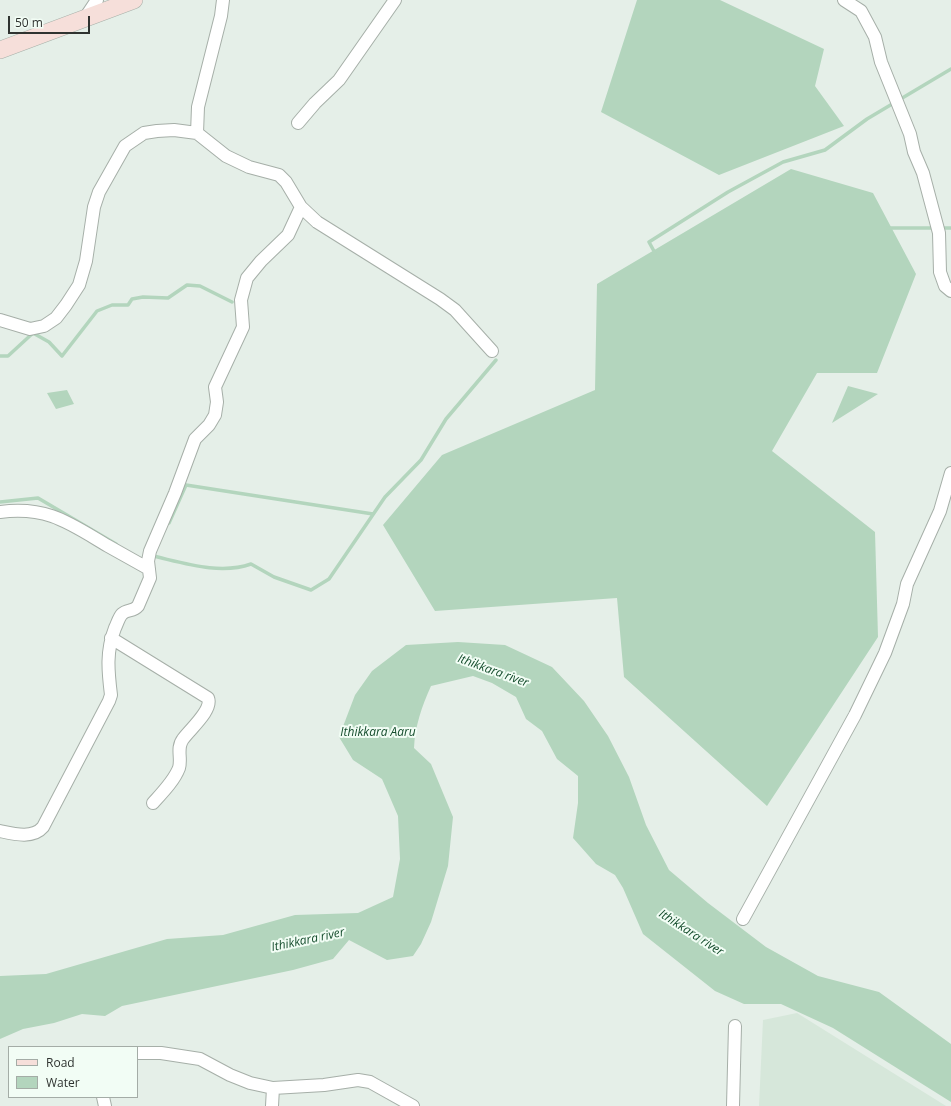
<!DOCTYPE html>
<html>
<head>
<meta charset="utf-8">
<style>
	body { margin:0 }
	#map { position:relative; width:951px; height:1106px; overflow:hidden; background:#e5efe8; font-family:"Open Sans",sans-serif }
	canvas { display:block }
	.legend { position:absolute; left:8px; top:1046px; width:130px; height:52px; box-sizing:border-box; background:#f2fdf5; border:1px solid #a4aca6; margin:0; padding:5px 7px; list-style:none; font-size:12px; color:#2f3330 }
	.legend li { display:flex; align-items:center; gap:8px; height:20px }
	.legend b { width:20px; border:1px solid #a4aca6 }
	.scale { position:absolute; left:8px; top:16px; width:82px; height:18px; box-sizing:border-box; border:2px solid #2f3330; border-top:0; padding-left:5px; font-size:12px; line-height:14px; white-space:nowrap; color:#2f3330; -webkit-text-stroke:3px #f2fdf5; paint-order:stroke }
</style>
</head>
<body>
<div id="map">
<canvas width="951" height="1106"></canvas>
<ul class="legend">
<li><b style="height:5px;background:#f6dfda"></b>Road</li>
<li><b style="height:11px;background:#b3d5bd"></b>Water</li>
</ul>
<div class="scale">50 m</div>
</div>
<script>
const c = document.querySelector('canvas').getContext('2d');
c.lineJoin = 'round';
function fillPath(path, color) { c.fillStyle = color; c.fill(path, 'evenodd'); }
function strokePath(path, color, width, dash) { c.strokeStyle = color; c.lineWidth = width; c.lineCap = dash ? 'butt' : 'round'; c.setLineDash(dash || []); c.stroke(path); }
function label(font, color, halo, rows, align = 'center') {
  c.font = font + ' "Open Sans",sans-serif'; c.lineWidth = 4; c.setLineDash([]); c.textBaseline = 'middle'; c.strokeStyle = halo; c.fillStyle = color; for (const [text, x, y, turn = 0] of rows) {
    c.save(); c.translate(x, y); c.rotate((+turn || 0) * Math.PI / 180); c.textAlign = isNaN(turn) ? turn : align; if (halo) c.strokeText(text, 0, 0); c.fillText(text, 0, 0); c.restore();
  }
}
const built = new Path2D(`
	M797 1013 946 1106H759L763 1020Z`);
const water = new Path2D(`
	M637 0H720L824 49 815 86 844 126 719 175 601 112Z
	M791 169 873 193 916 274 877 373H817L772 451 875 532 878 637 767 806 624 677 617 598 435 611 383 525 442 455 595 390 597 284Z
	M848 386 878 394 832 423Z
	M67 390 74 404 56 409 47 393Z
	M458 642 505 645 552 667 584 701 608 736 629 777 646 825 669 870 708 903 766 947 818 976 879 992 951 1044V1102L833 1028 781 1004H744L715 991 643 934 623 888 615 875 596 864 573 838 578 803V776L557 759 542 731 526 719 516 697 492 683 473 676 431 686C422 706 415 726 414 748L431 764 453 817 448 866 431 922 421 944 413 956 387 960 349 940 333 959 293 970 122 1006 105 1016 82 1014 54 1023 23 1029 0 1039V976L46 974 167 939 223 935 295 915 358 913 393 897 400 859 398 816 382 779 353 760 339 737 355 695 372 671 406 645Z`);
const stream = new Path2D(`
	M888 228H951
	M655 253 649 242 728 192 783 162 825 150 867 119 951 69
	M0 356H8L33 333 49 342 62 356 97 311 112 305H128L132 299 143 297 168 298 187 285 200 286 232 302
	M0 502 38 498 116 544
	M169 523 186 485 373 514
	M154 554 153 556C184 563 220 575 251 564L274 577 311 590 329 579 385 497 421 460 446 419 496 360`);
const street = new Path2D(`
	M223 0 221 16 198 107 197 133 226 156 249 167 279 175 286 182 301 207 317 222 440 299 455 310 492 351
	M844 0 861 11 875 37 881 62 910 134 914 152 923 173 939 233 940 272 945 286 951 291
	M85 18 97 0
	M298 123 315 103 339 80 395 0
	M0 320 30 329 44 326 56 318 66 305 79 285 86 261 94 207 99 192 125 146 144 133 157 131 174 130 197 133
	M0 512C48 506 69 523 108 546 122 554 135 561 149 569
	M111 638 208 698C213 710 190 729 183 739 176 748 182 758 179 768 174 781 162 793 153 803
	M0 831C14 834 33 839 43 827L109 701 111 695C108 671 106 651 115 628 117 624 119 617 122 614 127 609 133 612 138 606L150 578 148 561 150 551 175 493 195 439 209 425 215 415 217 402 215 387 243 327 241 300 247 278 261 261 288 235 301 207
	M743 919 855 715 885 653 903 604 907 584 940 511 951 473
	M137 1053H161L200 1059 230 1075 250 1083 273 1088 324 1085 358 1080 370 1082 413 1106
	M103 1097 105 1106
	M272 1106 273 1088
	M733 1106 735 1026`);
const secondary = new Path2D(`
	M0 50 134 0`);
const waterNames = [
	["Ithikkara river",493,671,20],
	["Ithikkara Aaru",378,733],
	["Ithikkara river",691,933,33],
	["Ithikkara river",308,940,-12]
];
fillPath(built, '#d6e7da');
fillPath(water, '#b3d5bd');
strokePath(stream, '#b3d5bd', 3.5);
strokePath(street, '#a6afa8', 14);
strokePath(secondary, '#a6afa8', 18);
strokePath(street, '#fff', 12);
strokePath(secondary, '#f6dfda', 17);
label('italic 12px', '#154d2d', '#f2fdf5', waterNames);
</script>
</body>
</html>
